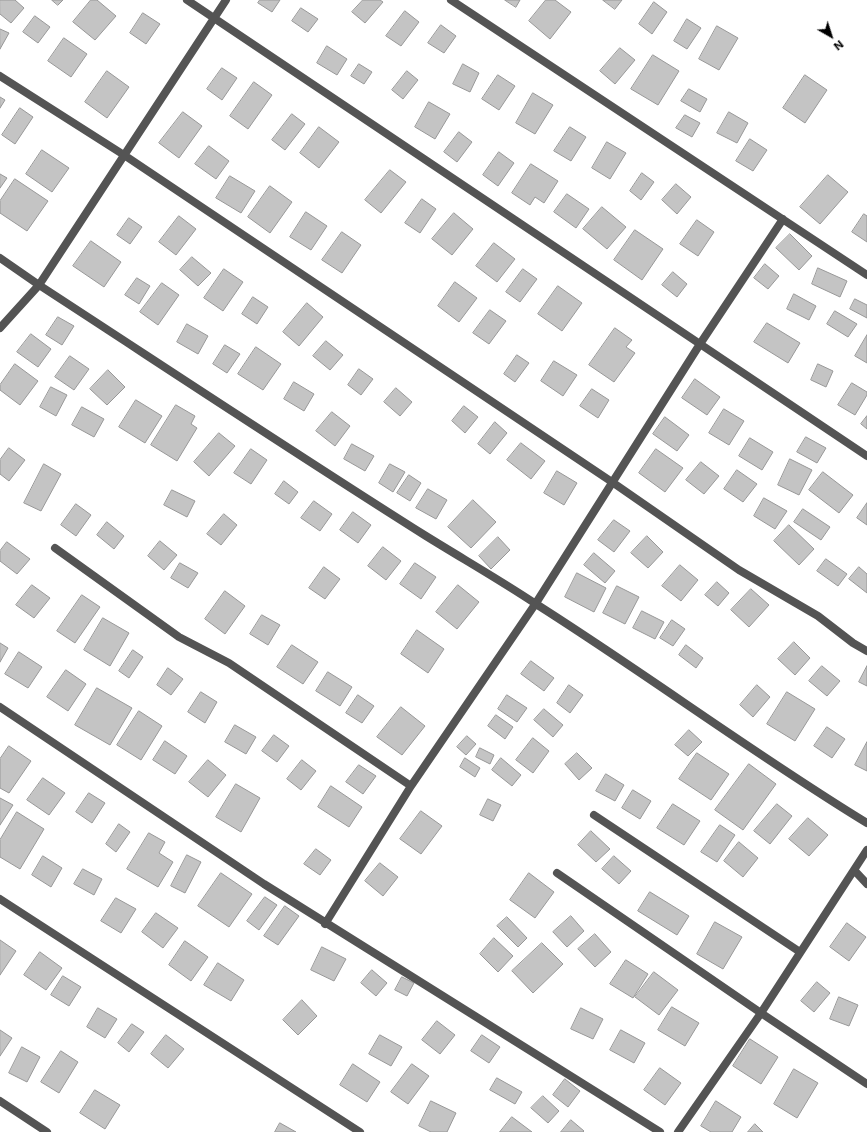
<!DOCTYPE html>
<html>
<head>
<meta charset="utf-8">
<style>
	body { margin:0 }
	#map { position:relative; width:867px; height:1132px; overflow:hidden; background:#fff; font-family:Inter,sans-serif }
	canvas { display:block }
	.north { position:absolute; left:811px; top:16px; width:40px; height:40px; -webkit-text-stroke:3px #fff; paint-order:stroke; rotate:141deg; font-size:11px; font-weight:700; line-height:16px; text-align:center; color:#000 }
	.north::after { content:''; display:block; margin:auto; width:14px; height:18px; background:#000; clip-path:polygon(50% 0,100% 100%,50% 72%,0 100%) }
</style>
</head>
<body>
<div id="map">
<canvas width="867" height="1132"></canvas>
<div class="north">N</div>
</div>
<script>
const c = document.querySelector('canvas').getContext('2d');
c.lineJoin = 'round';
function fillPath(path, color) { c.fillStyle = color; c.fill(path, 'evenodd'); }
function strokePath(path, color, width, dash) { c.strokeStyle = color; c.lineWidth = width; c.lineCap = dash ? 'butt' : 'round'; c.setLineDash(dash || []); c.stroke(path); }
const building = new Path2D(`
	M0 0H15L24 8 11 23 0 14Z
	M52 0H63L58 5Z
	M91 0H97L116 16 95 40 73 22Z
	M260 0H280L272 12 258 3Z
	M363 0H380L383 2 365 23 352 12Z
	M505 0H520L516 7Z
	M546 0H555L571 12 550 39 529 21Z
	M603 0H622L615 9Z
	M654 2 667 12 652 34 639 24Z
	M301 8 318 19 308 32 292 21Z
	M405 11 419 22 401 46 386 36Z
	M143 13 160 24 146 44 130 33Z
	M35 16 50 27 38 43 23 32Z
	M687 19 701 28 687 49 674 41Z
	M441 25 456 36 444 53 428 43Z
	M717 26 738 38 719 70 699 59Z
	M0 29 9 33 0 49Z
	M64 38 87 54 71 77 48 61Z
	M327 46 347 59 337 75 317 63Z
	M620 48 635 60 615 84 600 71Z
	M653 55 679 71 658 105 631 89Z
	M359 64 372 72 364 84 351 76Z
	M463 64 479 73 470 92 453 84Z
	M222 68 237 78 222 100 207 89Z
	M107 71 129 87 107 118 85 102Z
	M407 71 418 80 403 99 392 90Z
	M498 75 515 86 499 110 482 99Z
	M805 75 827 90 805 123 783 108Z
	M254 82 272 95 248 129 230 116Z
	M689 89 707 99 700 112 681 101Z
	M533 93 553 105 535 134 516 123Z
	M0 97 5 100 0 108Z
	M429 102 450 114 435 139 415 127Z
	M20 108 33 117 15 144 2 135Z
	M183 112 202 126 179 158 159 143Z
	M729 112 748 123 737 143 717 133Z
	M292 114 305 124 285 150 272 140Z
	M685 115 700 123 692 137 676 128Z
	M319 127 339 142 319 168 300 153Z
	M570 127 586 137 571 161 554 151Z
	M459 132 472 142 457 162 444 152Z
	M750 139 767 150 753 171 736 161Z
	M607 142 626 153 610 179 592 168Z
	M209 146 229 161 216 179 195 164Z
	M42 150 69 168 52 192 26 174Z
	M499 152 514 163 498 186 483 175Z
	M531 164 558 181 544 203 535 197 530 205 512 193Z
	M390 170 406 182 381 213 365 200Z
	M642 173 654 182 641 200 630 191Z
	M0 174 7 178 0 188Z
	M828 175 848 192 820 224 800 207Z
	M230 176 255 191 241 213 216 198Z
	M15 179 48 201 27 231 0 213V201Z
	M676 184 691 197 677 214 662 200Z
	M270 186 292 202 270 233 248 217Z
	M567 194 589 209 576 228 554 212Z
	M422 199 436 209 420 233 405 223Z
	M602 207 626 227 607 249 583 229Z
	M306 212 327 226 311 250 290 237Z
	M454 213 473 229 452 255 432 239Z
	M864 214 867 216V242L852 232Z
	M179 216 196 229 176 255 159 242Z
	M129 218 142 227 130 244 117 235Z
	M697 220 714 232 698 256 680 244Z
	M635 230 663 249 642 280 614 260Z
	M342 232 361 245 342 273 322 260Z
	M790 234 812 256 799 270 776 248Z
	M91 241 121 262 104 287 73 266Z
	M494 243 515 259 497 282 476 266Z
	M192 257 211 273 198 286 180 270Z
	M765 264 779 276 768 289 754 278Z
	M818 268 847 281 840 297 812 284Z
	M224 269 243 282 223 311 204 298Z
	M523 269 537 279 520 302 506 292Z
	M673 272 687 284 677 297 662 285Z
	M137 278 150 286 139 304 125 295Z
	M455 282 477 298 459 322 438 306Z
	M162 283 179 295 158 325 140 312Z
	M558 286 582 303 562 331 538 314Z
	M794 294 816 306 809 320 787 309Z
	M253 297 268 307 257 324 242 314Z
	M855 299 867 305V318L850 309Z
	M307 303 323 317 299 346 283 332Z
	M490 310 506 321 489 344 473 333Z
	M835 311 857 324 848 337 827 324Z
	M58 317 74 326 62 345 46 335Z
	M767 323 800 343 788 363 754 342Z
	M187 324 208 336 198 354 177 342Z
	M615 328 632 340 626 347 635 353 614 382 589 365Z
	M31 334 51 349 38 367 17 352Z
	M867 335V363L855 356Z
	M326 341 343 355 330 370 313 356Z
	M225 345 240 354 227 373 213 364Z
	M256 347 281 364 263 390 238 374Z
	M517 355 529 363 515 382 504 374Z
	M70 356 89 369 74 390 55 377Z
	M554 361 577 375 563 396 541 381Z
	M15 364 38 381 20 405 0 390V385Z
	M818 364 833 371 826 387 811 380Z
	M359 369 373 379 361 395 348 385Z
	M108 370 125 387 107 405 90 389Z
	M695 379 720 397 707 415 682 398Z
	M294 382 314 394 304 411 284 399Z
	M852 383 867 392V395L855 415 838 405Z
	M51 387 67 395 56 416 40 407Z
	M396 388 412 402 400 416 384 402Z
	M592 389 609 400 598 418 580 406Z
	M136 400 162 416 145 443 119 427Z
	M176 405 195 416 191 424 197 428 177 461 151 445Z
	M464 406 478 417 465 433 452 421Z
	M82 407 104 419 94 437 72 425Z
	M724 409 744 421 729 445 709 433Z
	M332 412 350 426 335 446 316 431Z
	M867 416V429L861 424Z
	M665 417 689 435 677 451 653 434Z
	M495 422 507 433 490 454 478 444Z
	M219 433 235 446 209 476 194 462Z
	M806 437 826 448 817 463 797 452Z
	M750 438 773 452 762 470 739 456Z
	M521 443 545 461 531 479 507 460Z
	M352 444 374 456 365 471 344 459Z
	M9 448 25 460 9 481 0 474V460Z
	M251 449 267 460 251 484 234 473Z
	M656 449 683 468 665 492 639 473Z
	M790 459 812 470 799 495 778 485Z
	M701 462 719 476 704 494 686 480Z
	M44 464 61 474 41 511 24 503Z
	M390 464 405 472 393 492 379 483Z
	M737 470 757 484 743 502 724 489Z
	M557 471 577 483 564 505 544 493Z
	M823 472 853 495 839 513 809 490Z
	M409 475 421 483 410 501 397 493Z
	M284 481 298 492 289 504 275 494Z
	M428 489 447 500 436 519 416 508Z
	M172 490 195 501 187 517 164 505Z
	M764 498 787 511 775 529 754 516Z
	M473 500 496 522 471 548 448 527Z
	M314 501 332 514 320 531 301 518Z
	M867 503V525L857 518Z
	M76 504 91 515 76 536 61 525Z
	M803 509 830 527 821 540 794 522Z
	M353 512 371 525 358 543 340 530Z
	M224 514 237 525 221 545 207 534Z
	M614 520 630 531 614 552 598 540Z
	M107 522 124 536 114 549 97 535Z
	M789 525 814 549 799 565 774 541Z
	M647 536 663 552 648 568 631 553Z
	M498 537 510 550 491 569 479 556Z
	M160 541 177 555 164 570 148 556Z
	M7 542 30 559 17 574 0 561V551Z
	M383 547 401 561 386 580 368 566Z
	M594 553 615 571 605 583 584 565Z
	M826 559 847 574 838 586 817 571Z
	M180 563 198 573 188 588 171 578Z
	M415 563 436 577 421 599 400 584Z
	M680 565 698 580 681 601 662 586Z
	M324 567 340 579 325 599 309 588Z
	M859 567 867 574V593L849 579Z
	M577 573 606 588 594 612 565 597Z
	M717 582 729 593 718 606 705 595Z
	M32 585 50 598 34 618 16 605Z
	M458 585 479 602 457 629 436 612Z
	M617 586 639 597 625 624 603 613Z
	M751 589 769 605 749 627 731 610Z
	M225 591 245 606 225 634 205 619Z
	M82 595 100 607 75 643 57 631Z
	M642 611 664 622 655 639 633 628Z
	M262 615 280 625 268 645 250 634Z
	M103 618 129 633 110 666 84 650Z
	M672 620 685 629 673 646 660 638Z
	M417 630 444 649 428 673 401 654Z
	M794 642 810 658 795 675 778 659Z
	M0 643 8 648 0 662Z
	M292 645 318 662 303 684 277 667Z
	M686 645 703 658 696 668 679 655Z
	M133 650 143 657 129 678 119 671Z
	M19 652 42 667 28 688 5 674Z
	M531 661 554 678 544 691 521 674Z
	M822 666 840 681 827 696 809 681Z
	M867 666V686L859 682Z
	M168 668 183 679 171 695 157 685Z
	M66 670 86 684 68 711 47 697Z
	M328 672 352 687 340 706 316 691Z
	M569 685 583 695 570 713 557 703Z
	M757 685 770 697 753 717 740 705Z
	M97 688 132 708 110 745 75 725Z
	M201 692 217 702 205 723 188 712Z
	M787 692 815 709 795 741 767 724Z
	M358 695 374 706 362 723 346 713Z
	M507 695 527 708 517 722 498 709Z
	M401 707 425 726 402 755 377 737Z
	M544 709 563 725 553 737 534 720Z
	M139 711 162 726 141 760 117 745Z
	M496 715 513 727 505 739 488 726Z
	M235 725 256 737 246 754 225 742Z
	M827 727 845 739 832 758 814 746Z
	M689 730 702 742 688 756 675 745Z
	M274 735 289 746 277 762 262 751Z
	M467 736 476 744 466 755 457 747Z
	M533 738 549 751 533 773 516 760Z
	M165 741 187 756 175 774 153 760Z
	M867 742V771L855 765Z
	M9 746 31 761 9 793 0 788V759Z
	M480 748 494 755 490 764 476 757Z
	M577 753 592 768 579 780 565 764Z
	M697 753 729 774 711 800 679 779Z
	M465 758 480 768 475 777 460 767Z
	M501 758 521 775 512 786 492 770Z
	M208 760 226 775 208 797 189 782Z
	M302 760 316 771 301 790 287 779Z
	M749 764 776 784 743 830 715 810Z
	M359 765 376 776 363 794 346 782Z
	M606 774 624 785 615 801 596 791Z
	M43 778 65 793 49 815 27 800Z
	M236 784 260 798 241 832 216 817Z
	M331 786 362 807 349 827 318 807Z
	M633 790 651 801 640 819 622 808Z
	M89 793 105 803 92 823 76 812Z
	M0 798 13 805 0 825Z
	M488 799 501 805 493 821 480 815Z
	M673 804 700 821 684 845 657 828Z
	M777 804 792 816 770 844 754 831Z
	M421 811 442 826 421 854 400 839Z
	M17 812 44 829 20 869 0 857V840Z
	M808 818 828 835 809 856 789 839Z
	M119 824 130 832 116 852 106 844Z
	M720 825 735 835 717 862 701 852Z
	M591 831 610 849 596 862 578 845Z
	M149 833 165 842 159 853 173 862 158 887 127 869Z
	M739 842 758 858 743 877 724 861Z
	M316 849 331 860 320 875 304 864Z
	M187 855 201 862 185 893 171 886Z
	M43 856 62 868 51 887 32 875Z
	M614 856 631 871 619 884 602 869Z
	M380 863 398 877 383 896 365 881Z
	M83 869 102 879 94 895 74 884Z
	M221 873 252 894 229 927 198 906Z
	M529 873 554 892 535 918 510 900Z
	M650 892 689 916 677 935 638 911Z
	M265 897 277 905 259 930 247 921Z
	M116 898 136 909 121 933 101 921Z
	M285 906 299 916 278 945 264 936Z
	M156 913 178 928 163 948 142 932Z
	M571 916 584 931 567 947 553 932Z
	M507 917 527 938 518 947 497 926Z
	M715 922 742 937 723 969 697 954Z
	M847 923 866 937 849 961 830 947Z
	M595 934 611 952 595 967 578 949Z
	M494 938 513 956 498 972 480 954Z
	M0 940 16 951 0 975Z
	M185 941 208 957 191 981 169 965Z
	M542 943 563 964 533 993 512 971Z
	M322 947 346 959 334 981 311 970Z
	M40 952 62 968 46 990 24 975Z
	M626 960 648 974 633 998 610 984Z
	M218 963 244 980 231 1001 204 985Z
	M372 970 387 983 376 996 361 983Z
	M654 972 678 990 659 1015 635 997Z
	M63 976 81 987 69 1006 51 995Z
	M402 977 414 983 407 996 395 990Z
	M817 982 830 993 814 1012 801 1001Z
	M839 997 858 1005 849 1026 830 1019Z
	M302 1000 317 1016 298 1035 283 1020Z
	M672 1007 699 1023 685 1046 658 1030Z
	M98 1008 117 1019 105 1038 87 1027Z
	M581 1008 603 1019 593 1039 571 1029Z
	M437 1021 455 1035 440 1054 422 1040Z
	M132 1024 144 1032 129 1052 118 1043Z
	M0 1030 12 1038 0 1056Z
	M621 1030 645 1043 634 1063 610 1050Z
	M166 1035 184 1049 168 1068 151 1054Z
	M380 1035 402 1047 391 1066 369 1054Z
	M482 1035 500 1047 489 1063 471 1051Z
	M750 1039 778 1057 761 1084 733 1066Z
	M22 1047 40 1057 27 1082 9 1073Z
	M61 1051 78 1062 59 1093 41 1082Z
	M353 1064 380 1082 367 1102 340 1085Z
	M412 1064 429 1076 408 1104 391 1092Z
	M660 1068 681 1083 665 1105 644 1090Z
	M794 1069 818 1083 797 1118 774 1104Z
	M497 1078 522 1092 515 1104 490 1090Z
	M565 1079 580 1091 568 1107 553 1095Z
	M95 1090 120 1105 105 1129 80 1113Z
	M543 1096 559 1111 548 1123 531 1108Z
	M431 1101 456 1113 447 1132H431L419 1126Z
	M716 1101 741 1117 732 1132H711L701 1126Z
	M512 1117 532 1132H500Z
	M571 1120 584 1131 583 1132H561Z
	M280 1123 296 1132H275Z
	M755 1124 763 1132H748Z`);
const minor = new Path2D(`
	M187 0 867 456
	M451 0 867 275
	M0 76 124 155 612 482 739 570 818 616 853 643 867 651
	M0 258 39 285C168 369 296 454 426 536 463 559 500 580 536 604 648 675 754 754 867 823
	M0 328 39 285 226 0
	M55 548 179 637 229 663 411 786
	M0 707 264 884 660 1132
	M594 815 800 952
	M854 870 867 884
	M557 873 761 1013 867 1084
	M0 899 360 1132
	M325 924 411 786 536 603 700 344 783 219
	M0 1101 47 1132
	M678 1132 761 1013 867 850`);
fillPath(building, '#c4c4c4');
strokePath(building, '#989898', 1);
strokePath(minor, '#545454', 8);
</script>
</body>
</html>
